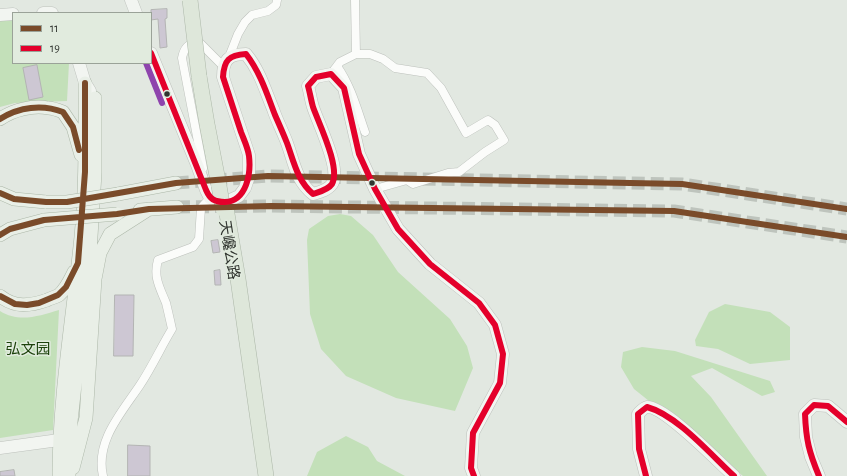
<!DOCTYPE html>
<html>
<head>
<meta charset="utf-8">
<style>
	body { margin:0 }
	#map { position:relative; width:847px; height:476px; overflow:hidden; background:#e2e8e1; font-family:"Alegreya Sans",sans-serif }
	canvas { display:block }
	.legend { position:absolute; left:12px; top:12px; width:140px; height:52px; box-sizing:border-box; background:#e1ebde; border:1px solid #9aa298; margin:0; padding:5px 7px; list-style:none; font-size:12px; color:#30342f }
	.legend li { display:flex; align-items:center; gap:8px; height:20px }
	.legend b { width:20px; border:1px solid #9aa298 }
</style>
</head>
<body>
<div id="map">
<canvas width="847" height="476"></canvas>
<ul class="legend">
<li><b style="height:5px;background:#7a4b2a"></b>11</li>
<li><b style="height:5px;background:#e4002b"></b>19</li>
</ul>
</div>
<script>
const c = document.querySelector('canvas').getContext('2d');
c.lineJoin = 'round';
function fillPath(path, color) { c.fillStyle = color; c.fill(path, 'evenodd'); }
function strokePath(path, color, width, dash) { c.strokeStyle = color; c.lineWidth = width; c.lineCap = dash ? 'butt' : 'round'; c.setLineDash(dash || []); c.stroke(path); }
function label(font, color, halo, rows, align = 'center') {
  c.font = font + ' "Alegreya Sans","Noto Sans SC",sans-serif'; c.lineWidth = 3; c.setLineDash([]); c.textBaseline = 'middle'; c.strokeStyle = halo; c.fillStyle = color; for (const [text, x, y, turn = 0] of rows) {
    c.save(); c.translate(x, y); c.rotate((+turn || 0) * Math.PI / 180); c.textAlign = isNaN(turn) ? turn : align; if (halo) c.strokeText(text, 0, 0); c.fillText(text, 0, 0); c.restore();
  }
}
const green = new Path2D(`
	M0 19H13V63H69L67 101 15 103 0 107Z
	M340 214 351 216 373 235 398 272 450 319 467 346 473 368 455 411 396 398 346 376 321 349 310 314 307 240 309 229 328 216Z
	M725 304 770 312 790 327V360L750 364 718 349 696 346 695 340 709 312Z
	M59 310 53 430 0 438V311C19 323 39 316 59 310Z
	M642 347 675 351 770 381 775 392 762 396 712 368 691 376 711 397 767 476H743L634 389 621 367 623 352Z
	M346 436 368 447 377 461 405 476H307L317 452Z`);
const building = new Path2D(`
	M167 9V18L165 19 167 47 160 48 158 19 151 20V10Z
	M37 65 43 97 29 100 23 68Z
	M218 240 220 252 213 253 211 241Z
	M220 270 221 285H215L214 271Z
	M115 295H134L133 356H114Z
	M128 445 150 446V476H128Z
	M14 470 15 476H0V472Z`);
const primaryTunnel = new Path2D(`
	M176 183 268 176 682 184 847 209
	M177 207 271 206 674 211 847 237`);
const street = new Path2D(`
	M355 0 356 54
	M229 57 238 34 245 22 252 15 268 11 276 5 277 0
	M337 66C351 86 357 109 365 132
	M331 74 340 62 356 54H370L383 59 395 68 427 73 441 88 466 133 488 120 495 125 504 140 485 152 459 172 448 173 413 184 407 180 375 189
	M203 168 182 58C184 48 188 44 198 41L223 66
	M103 476C95 441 122 412 140 385 152 367 161 347 172 329 170 320 168 311 166 303 160 288 153 277 158 260L193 247 199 239 201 208 210 198`);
const secondary = new Path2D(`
	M131 0 136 13
	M43 13H52
	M0 15 13 14
	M151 53 197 165 206 190 210 198 214 201 226 202 239 196 245 188 249 176V155L223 77C223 60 228 54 246 54 260 71 265 90 273 109 277 121 283 132 287 143 294 162 296 181 313 194 320 192 328 190 332 184 342 170 318 123 313 107 311 101 310 93 308 86L316 77 331 74 344 88 359 154 375 189 398 229 430 264 479 303 495 325 503 354 500 383 473 433 471 468 474 476
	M79 63 85 83 90 91
	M0 448 59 440
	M646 476 639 449 638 414C641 411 643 408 647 407 665 406 719 463 734 476
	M819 476 811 457 806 437 805 414 814 405 828 406 847 422`);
const primary = new Path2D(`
	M0 119C13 110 33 105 48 108 53 108 58 110 63 112L73 127 81 155
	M0 193 14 199 46 202
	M118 194 176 183
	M140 210 177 207
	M0 235 10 229 44 220
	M0 296C15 308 30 306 47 300 51 298 56 297 59 295 66 289 70 280 74 272
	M73 468 86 418 95 279 100 253 110 234 149 209
	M59 476C59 396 73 317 81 237 86 186 85 134 85 83
	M69 476V440L83 311 89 268 95 173V98`);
const highway = new Path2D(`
	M199 76 207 124 219 186
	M226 208 238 279 266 476`);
const primaryBridge = new Path2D(`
	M46 202H67L118 194
	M44 220 117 214`);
const highwayBridge = new Path2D(`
	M190 0 199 76
	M219 186 223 209`);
const bus1 = new Path2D(`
	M0 119C19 107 42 104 63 112L73 127 79 150
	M0 193 14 199 46 202H67L176 183 268 176 682 184 847 209
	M0 235 10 229 44 220 117 214 149 209 271 206 674 211 847 237
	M0 296 15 304 27 305 39 303 58 295 66 287 78 263 85 172V83`);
const bus2 = new Path2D(`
	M151 53 206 190C210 199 214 202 225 202 247 201 251 173 249 156 248 148 244 140 241 132 235 114 229 95 223 77 224 60 229 55 246 54 260 72 267 94 275 115 279 124 283 133 287 143 294 162 297 180 313 194 319 192 328 190 332 184 341 168 319 124 313 107 311 100 310 93 308 86L316 77 331 74 344 88 359 154 375 189 398 229 430 264 479 303 495 325 503 354 500 383 473 433 471 468 474 476
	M646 476 639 449 638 414 647 407C677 415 711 455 734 476
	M819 476C809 452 806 440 805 414L814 405 828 406 847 422`);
const bus3 = new Path2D(`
	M146 63 162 103`);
const markers = [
	[167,94,3.5,"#30342f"],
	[372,183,3.5,"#30342f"]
];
const streetNames = [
	["天巉公路",229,250,81]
];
const parkNames = [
	["弘文园",28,349]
];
fillPath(green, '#c3e0b9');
fillPath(building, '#cdc7d3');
strokePath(building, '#b3b4b3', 1);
strokePath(primaryTunnel, '#bec4bd', 13, [13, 6]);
strokePath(street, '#bdc1bc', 9);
strokePath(secondary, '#bdc1bc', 13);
strokePath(primary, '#acb7a8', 14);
strokePath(highway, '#acb7a8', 16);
strokePath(street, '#fbfcfa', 8);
strokePath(secondary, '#f2f5f1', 12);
strokePath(primary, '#e9efe7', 13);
strokePath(highway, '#dee7da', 15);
strokePath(primaryBridge, '#acb7a8', 14, []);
strokePath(highwayBridge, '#acb7a8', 16, []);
strokePath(primaryBridge, '#e9efe7', 13);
strokePath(highwayBridge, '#dee7da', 15);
strokePath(bus1, '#7a4b2a', 6);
strokePath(bus2, '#e4002b', 6);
strokePath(bus3, '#8e44ad', 6);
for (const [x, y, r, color] of markers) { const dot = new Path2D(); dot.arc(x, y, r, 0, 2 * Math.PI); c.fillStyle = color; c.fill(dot); strokePath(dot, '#e1ebde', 1.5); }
label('15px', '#30342f', '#e1ebde', streetNames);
label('15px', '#1d420c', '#e1ebde', parkNames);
</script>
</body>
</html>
